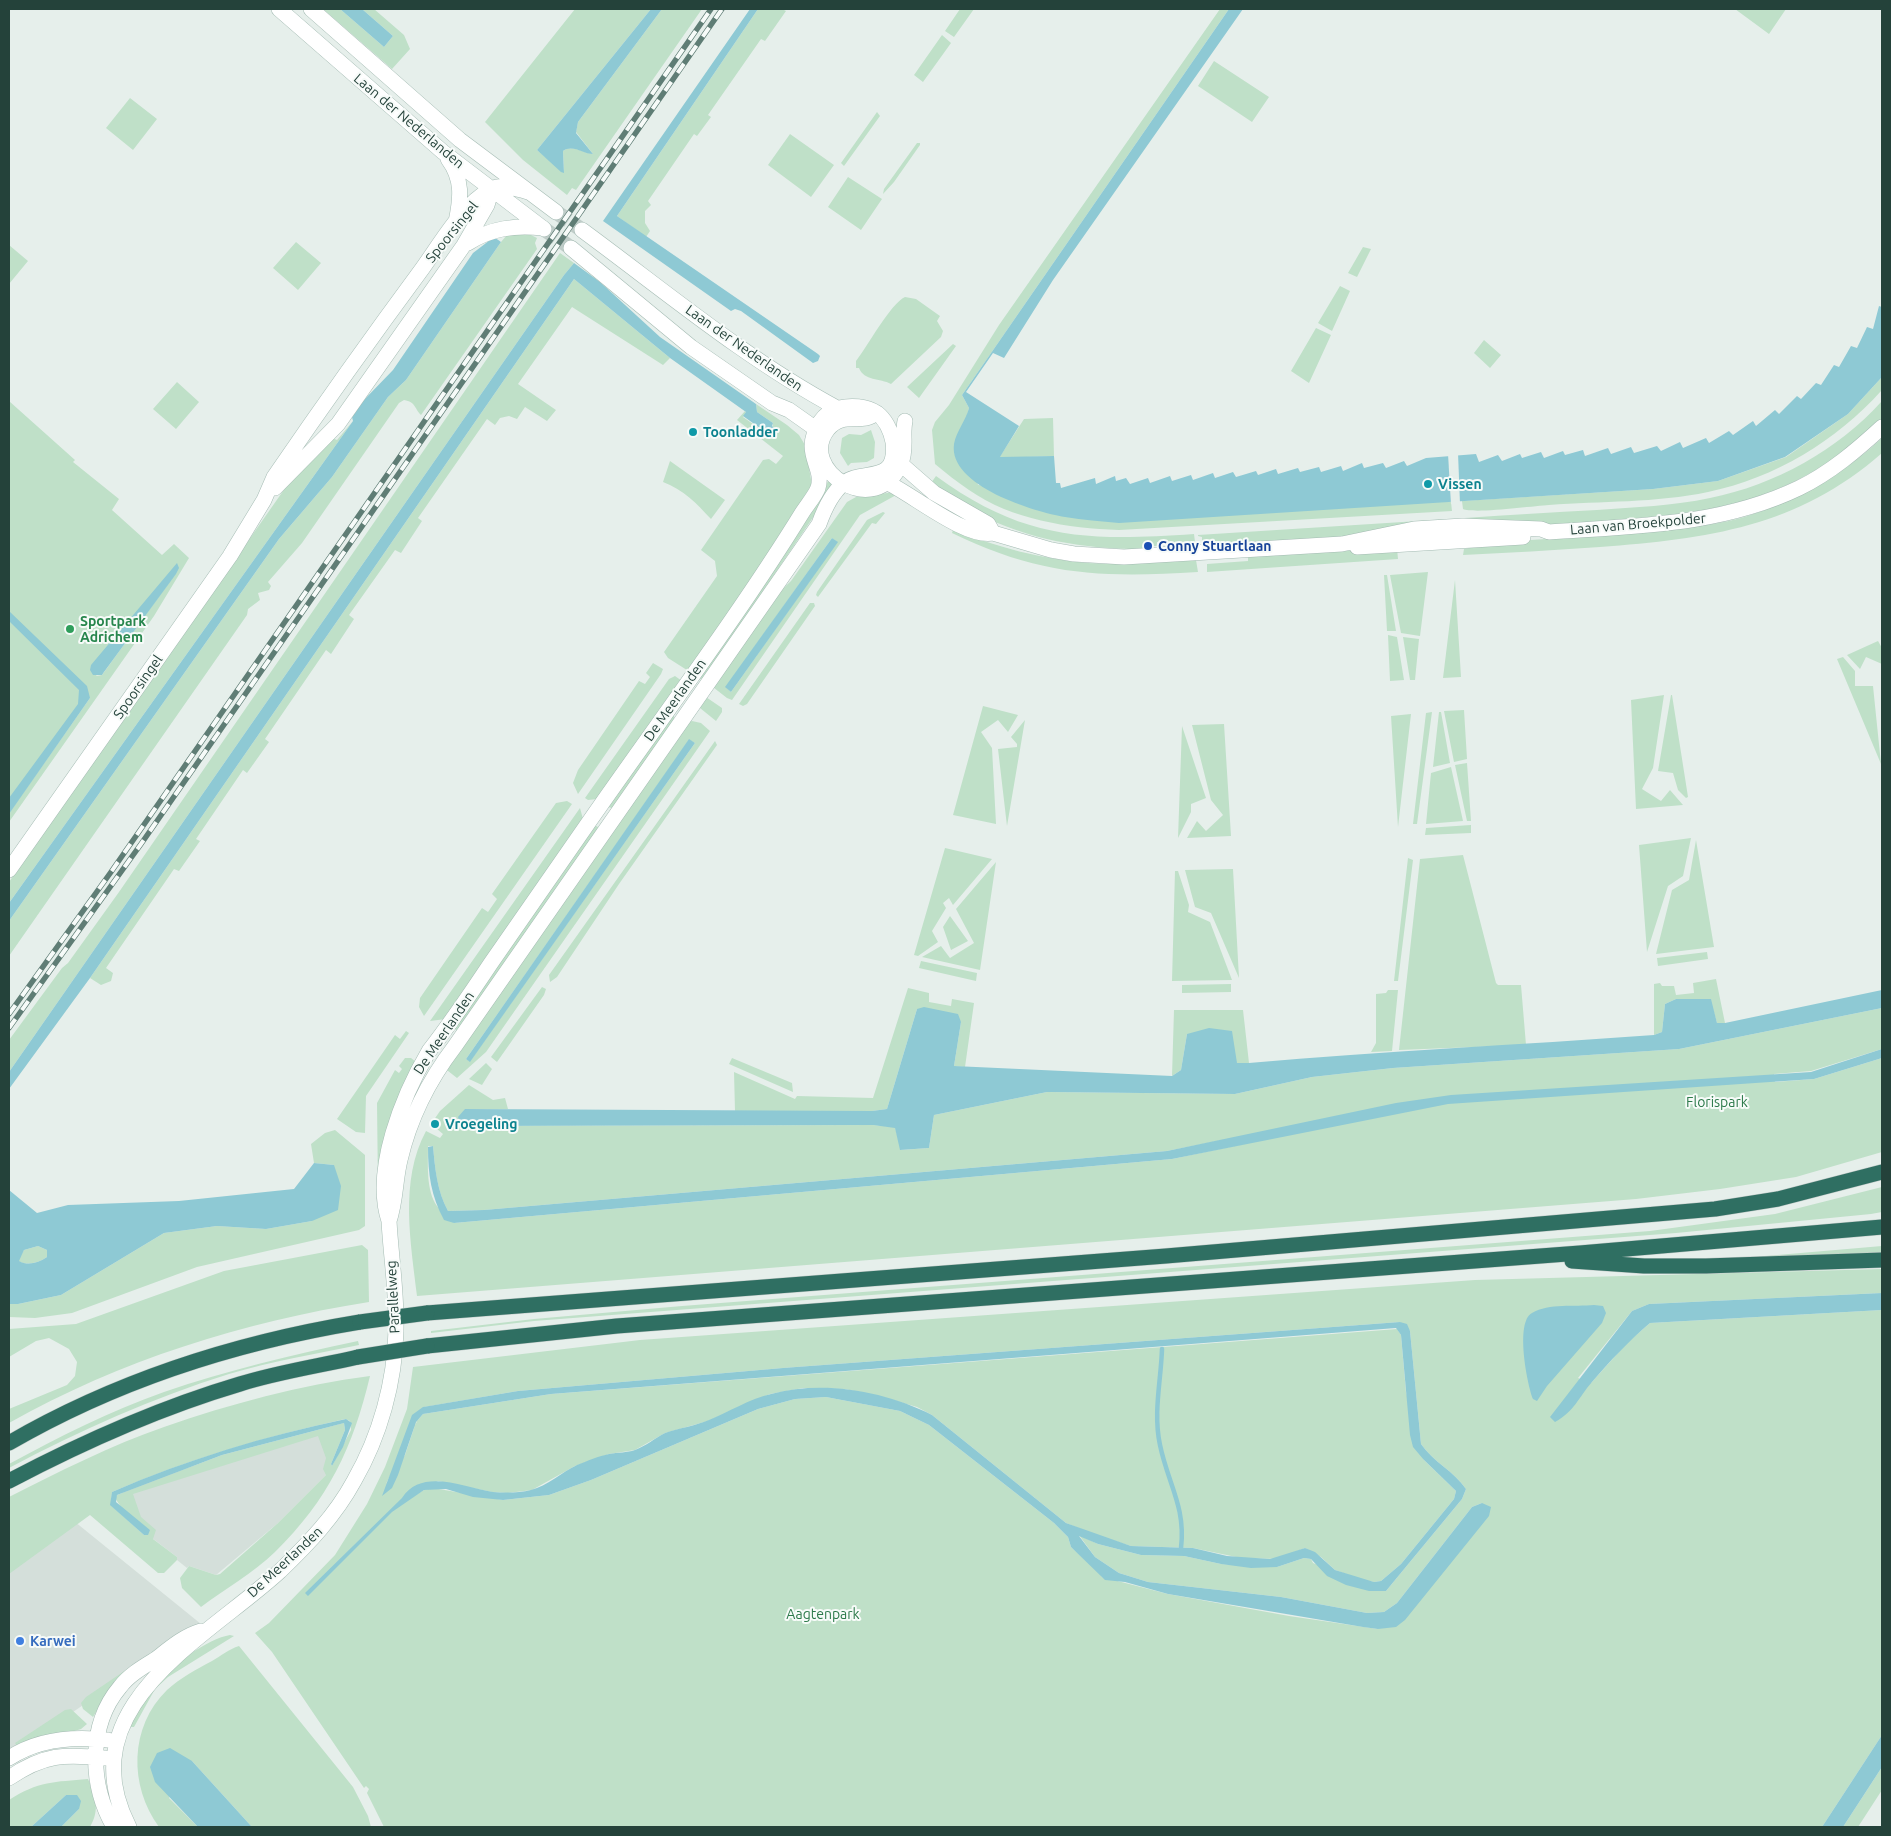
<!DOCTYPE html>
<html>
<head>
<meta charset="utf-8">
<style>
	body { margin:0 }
	#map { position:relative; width:1891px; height:1836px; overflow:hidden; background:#e6efeb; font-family:Ubuntu,sans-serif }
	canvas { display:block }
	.frame { position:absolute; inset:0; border:10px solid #24423a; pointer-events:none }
</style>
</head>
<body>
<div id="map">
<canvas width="1891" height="1836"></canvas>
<div class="frame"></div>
</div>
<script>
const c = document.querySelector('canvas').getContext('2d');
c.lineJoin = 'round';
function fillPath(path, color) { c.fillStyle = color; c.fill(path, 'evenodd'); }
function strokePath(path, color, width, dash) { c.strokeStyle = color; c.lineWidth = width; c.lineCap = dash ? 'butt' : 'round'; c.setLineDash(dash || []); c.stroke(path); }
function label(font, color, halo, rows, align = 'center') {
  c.font = font + ' Ubuntu,sans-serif'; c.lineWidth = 4; c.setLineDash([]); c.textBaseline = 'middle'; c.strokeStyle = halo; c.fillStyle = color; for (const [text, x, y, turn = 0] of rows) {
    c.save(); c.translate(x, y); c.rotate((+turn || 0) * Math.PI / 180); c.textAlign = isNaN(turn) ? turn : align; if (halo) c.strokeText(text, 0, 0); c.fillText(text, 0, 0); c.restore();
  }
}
const built = new Path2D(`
	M344 1423 326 1475 278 1523 216 1575 189 1566 187 1568 177 1560V1557L148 1535 123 1492 180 1470Z
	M48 1500 201 1624 9 1756V1522Z`);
const green = new Path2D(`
	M323 9H340L384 47 393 36 362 9H374L404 35 410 49 392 69Z
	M575 9H651L537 150 564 172 563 151C573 144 582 153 593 154L576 132 578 122 662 9H702L576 190 572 188 567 195 523 160 485 122Z
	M758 9H782L786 11 765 41 761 39 708 115 711 117 697 136 694 134 648 201 651 205 645 211V223L650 231 646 237 617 216Z
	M960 9H974L954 37 945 31Z
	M1220 9H1229L962 395 969 408 966 420 978 485 1451 502 1452 511 1119 530C1068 528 1012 520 969 490 957 482 946 473 935 464L932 430 935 422 949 405 999 325Z
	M1735 9H1786L1769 34Z
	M942 35 951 43 923 82 914 75Z
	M1214 61 1269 97 1252 122 1198 86Z
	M130 98 157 119 133 150 106 128Z
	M877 112 880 116 844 166 841 163Z
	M790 134 834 165 811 197 768 165Z
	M917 143H920V145L894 182 883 194 884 189Z
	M848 177 882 199 861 230 828 207Z
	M512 234H529L537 238 535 243 537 249 421 415C414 408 416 402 404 400L399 403 302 543 268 582 271 586 269 590 258 593 260 600 248 609 247 615 9 956V921L279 539 332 477 388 397 406 380 501 242 507 235Z
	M296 242 321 263 298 290 273 268Z
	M9 245 28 261 9 284Z
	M1363 247 1371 249 1357 277 1348 273Z
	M560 253 574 263 564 275 9 1072V1040L62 968 68 963 119 892Z
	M574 279 670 358 663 365 572 307 518 384 556 410 547 421 525 407 517 419 509 416 500 418 495 425 487 419 418 518 422 521 401 553 395 550 349 615 354 619 331 654 326 650 265 739 269 742 247 773 243 770 196 839 200 841 179 871 174 869 106 968 113 973 111 981 101 985 90 978Z
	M1340 286 1350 291 1332 331 1318 323Z
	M905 297 916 299 940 316 937 321 943 331 941 337 891 384C880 378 864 381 859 368H856V361C867 347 891 303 905 297Z
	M1316 328 1331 335 1309 383 1291 371Z
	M1484 340 1501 355 1490 368 1474 353Z
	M953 344 956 346 919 398 907 387Z
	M1882 377V390C1836 441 1775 478 1708 492 1656 503 1601 501 1549 505 1533 506 1474 514 1463 509L1462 501 1653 489 1718 481 1786 457 1848 414Z
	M177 382 199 402 176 429 153 409Z
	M9 401 75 460 73 462 119 499 112 510 162 555 174 544 189 558 154 616 9 822V813L90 698H85L9 806ZM178 570 102 675 96 676Z
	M1882 401V419C1804 494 1729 512 1624 519 1600 521 1576 524 1552 525 1523 525 1494 522 1465 521V518C1509 515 1553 512 1597 510 1635 507 1673 506 1710 498 1775 485 1838 450 1882 401Z
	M756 404 787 425 799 435 805 445 812 485 804 502 690 672 668 658 664 652 717 576 715 561 701 550 763 460 769 459 776 464 783 456 737 420 745 411 746 413 743 417 766 433 769 430 772 432 773 423 757 412Z
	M1053 418 1054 456 999 458 1024 419Z
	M353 421 9 903V882L288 484 332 438 337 440Z
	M871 430 875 442 874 458 867 462 851 463 848 466 840 453 842 438 849 434 861 435Z
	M1882 438V453C1798 527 1707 539 1600 547 1554 550 1508 553 1463 555L1464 549 1469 548V544C1525 540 1583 537 1639 532 1674 529 1708 527 1741 518 1792 503 1843 475 1882 438Z
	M670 461 725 500 711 519C696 503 684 490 663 482Z
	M936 476C1025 541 1088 541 1194 534L1195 542 1170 544 1169 542H1157V546H1148V549C1091 550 1030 541 979 514 963 505 947 493 931 483Z
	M829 480 835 485 704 678 700 679 698 676Z
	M895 492 898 494 860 515 732 700 727 698 709 684 769 602 791 581 847 502 856 497ZM832 538 837 542 731 692 726 687Z
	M883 512 885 513 876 524 872 523 818 597 816 595 817 592 867 520Z
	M1450 519 1451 522 1350 536 1202 546V537L1198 536V535Z
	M953 530C997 547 1041 559 1088 563 1124 566 1160 562 1196 560L1198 572C1102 578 1040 576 952 533Z
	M1397 548 1398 559 1207 572V564L1248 561V557Z
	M1428 572 1420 636 1401 633 1390 575Z
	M1384 575H1387L1396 631H1387Z
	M1455 580 1461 677 1443 678Z
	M810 603H814L815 606 747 704 743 706 739 704Z
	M1388 635 1397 637 1404 680 1390 681Z
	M1403 637 1419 639 1415 680H1410Z
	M1878 641 1882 648V664L1866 657 1860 669 1847 655Z
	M1843 657 1855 671V686H1873L1881 764 1837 659Z
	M653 663 663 669 661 674 578 794 573 783 578 770 639 681 645 684 650 677 646 673Z
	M675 676 682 681 597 799 588 800 585 798 669 679Z
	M703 695 722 708V712L716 721 700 708Z
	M1664 695 1653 768 1642 789 1661 801 1670 790 1683 805 1636 809 1631 700Z
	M1671 695H1672L1688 797 1686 798 1678 790 1673 773 1658 771Z
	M983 706 1018 715 1008 732 998 720 981 732 992 748 996 824 953 815Z
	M1464 710 1467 759 1454 762 1444 711Z
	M1432 712 1417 824H1413L1426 713Z
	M1439 712H1441L1450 763 1433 767Z
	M674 713V720L612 808 608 807Z
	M1411 714 1398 827 1391 716Z
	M1025 720 1007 826 998 749 1017 747V744L1011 737Z
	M692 721 701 723 710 731 486 1052 457 1078 443 1067 683 723ZM689 740 695 743 470 1061 466 1059Z
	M1224 724 1231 836 1187 838 1197 821 1206 831 1223 815 1211 800 1192 725Z
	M1182 726 1206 798 1191 804V812L1178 838Z
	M715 741 717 745 619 884 557 977 550 982 549 975Z
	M1467 763 1471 821H1467L1455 765Z
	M1451 767 1463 821 1426 824 1431 773Z
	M567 801 572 804 424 1016 419 1007 420 998 482 908 488 912 497 899 492 894 556 803Z
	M580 808 583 819 446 1019 430 1021Z
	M594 825 598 827V831L457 1031 455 1029 453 1026Z
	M1471 825V833L1425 835 1426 828Z
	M1691 838 1683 876 1668 886 1647 952 1639 845Z
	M1696 840 1714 947 1656 954 1672 890 1689 880Z
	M945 848 992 859 953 905 949 898 943 903 946 908 932 931 938 942 918 956 914 955Z
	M1463 855 1496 983 1498 985H1521L1526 1045 1399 1050 1420 859Z
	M1408 858 1413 860 1398 981H1394Z
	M996 862 980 970 922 957 941 946 950 958 974 943 956 909Z
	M1233 869 1239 978 1211 913 1195 907 1185 870Z
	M1175 871H1178L1189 905 1188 912 1210 922 1232 980 1172 981Z
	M950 916 968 941 951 950 943 927Z
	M1707 952 1708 959 1658 966 1657 958Z
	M921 961 977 973 976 981 919 968Z
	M1716 979 1725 1023H1717L1710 999H1676L1665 1004 1662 1032 1654 1035V984L1660 983 1662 986H1674L1676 995 1694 993 1693 983Z
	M1231 984V992L1182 993V985Z
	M542 987 546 989 544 995 497 1062 491 1057Z
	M908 988 929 993V1002L951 1006 952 999 974 1003 965 1067 954 1066 961 1022 917 1009 887 1109 872 1111H735L734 1072 795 1099 797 1096 873 1098Z
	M1388 990H1398L1392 1051 1371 1052 1376 1043V994L1386 993Z
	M1882 1008V1049L1811 1071 1774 1074 1775 1082 1814 1079 1882 1058V1152L1796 1177 1720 1189 1636 1199 417 1296C411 1243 399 1181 426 1131L440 1138 443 1134 431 1124 440 1111 469 1085 493 1100 505 1098 508 1109H465L464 1126 873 1125 895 1127 901 1150 929 1148 934 1115 1047 1092 1235 1094 1312 1077 1393 1068 1679 1049ZM1238 1137 1239 1145 1172 1159 454 1223C448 1217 442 1212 437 1206 426 1191 428 1164 428 1146H433C435 1169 437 1191 448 1211L484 1210 1167 1151Z
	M1174 1010H1243L1249 1063H1237L1187 1034 1181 1070 1172 1076Z
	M406 1031 409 1033 366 1096 365 1133 356 1132 337 1119 395 1035 400 1039Z
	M405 1058H411L416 1062 378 1189 377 1103 395 1070 399 1073 402 1069 399 1066Z
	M732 1058 792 1083 793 1092 729 1064Z
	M486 1063 492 1069 482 1085 469 1079Z
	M335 1130 365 1155V1226L359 1230 197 1267 72 1313 35 1318 9 1317V1304H18L61 1295 164 1233 217 1226 266 1229 312 1221 334 1165 314 1163 311 1144 325 1133Z
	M1882 1187V1212L1871 1214 1676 1233 534 1321 431 1333V1331L534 1319 682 1306 1650 1231 1775 1214Z
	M362 1245 368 1250 369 1302C243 1322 121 1360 9 1423V1409L67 1385 75 1376 77 1362 69 1349 49 1338 36 1341 9 1357V1329L76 1324 224 1271Z
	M38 1246 47 1250V1257C38 1263 28 1266 18 1261L24 1250Z
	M1882 1246V1254L1754 1257Z
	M1882 1269V1293L1649 1304 1632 1311 1578 1378 1591 1383 1627 1343 1650 1323 1882 1310V1735L1822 1827H384L367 1793 369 1789 366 1786 364 1788 272 1652 255 1633 269 1623 335 1555 367 1504 385 1467 407 1409 413 1367 640 1340 1475 1280ZM1400 1322 1410 1331 1421 1444C1433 1462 1454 1471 1466 1489L1462 1499 1386 1591 1313 1563 1311 1559 1304 1558 1277 1567 1221 1564 1184 1556 1141 1555 1098 1544 1079 1535 1095 1557 1119 1573 1148 1582 1281 1597 1367 1613 1384 1612 1397 1603 1472 1507 1482 1503 1378 1629 1289 1616 1168 1594 1102 1577 1099 1572 1071 1547 1068 1537 1054 1523 929 1425 900 1411 826 1397 795 1399 758 1409 591 1480 549 1495 503 1500 433 1488 424 1490 410 1498 438 1481 492 1492 508 1493 532 1490 575 1466 609 1454 635 1450 665 1433 708 1421 770 1394 803 1388 845 1389 886 1398 917 1407 932 1415 1066 1523 1096 1535 1131 1546 1193 1548 1241 1558 1276 1559 1305 1548 1321 1557 1335 1570 1363 1580 1374 1582 1381 1581 1401 1564 1454 1499 1456 1491 1424 1460 1406 1392 1401 1335 1397 1329 551 1394 423 1414 416 1422 405 1455 386 1484 424 1407 518 1391 783 1368Z
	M358 1341 359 1345C316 1354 272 1361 229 1374 153 1398 80 1430 9 1468V1464C59 1437 110 1411 164 1392 228 1370 292 1355 358 1341Z
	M370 1376C353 1448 328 1500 275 1552 253 1573 225 1589 201 1607L182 1588 180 1578 189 1566 216 1575 220 1574 278 1523 326 1475 323 1469 326 1458 318 1436 133 1494 141 1517 156 1530 153 1539 177 1557V1560L164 1573H158L90 1515 9 1574V1497C59 1472 111 1445 164 1427 230 1404 300 1385 370 1376ZM345 1419 350 1421 351 1430 332 1466 331 1464 345 1430 344 1423 222 1455 117 1495 115 1498 123 1510 150 1530 144 1535 111 1505 112 1492C188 1459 265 1437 345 1419Z
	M179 1634 114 1682 93 1717 83 1709 81 1703 86 1697Z
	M230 1635 234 1636 168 1677 155 1689 134 1727H129C136 1714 143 1698 152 1686 165 1669 209 1638 230 1635Z
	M239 1646 353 1787 368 1816 371 1827H252L192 1761 169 1798 198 1827H159C129 1786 129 1727 167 1690 180 1678 197 1669 212 1661 221 1656 229 1649 239 1646Z
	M71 1709 87 1724 81 1729 18 1748 15 1743 65 1710Z
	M1882 1767V1790L1858 1827H1843Z
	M88 1779C96 1796 100 1810 90 1827H61L79 1809 66 1795 31 1827H9V1800C38 1781 55 1782 88 1779Z`);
const water = new Path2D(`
	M340 9H362L393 36 384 47Z
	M651 9H662L578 122 576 133 593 154C583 154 573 144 563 151L564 173 561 172 537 150Z
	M750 9H758L617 216 818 354 820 356 818 361 813 363 741 311 735 309 731 311 603 221Z
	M1229 9H1243L1053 280 1004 358 993 353 966 392 1019 426 1000 457 1054 456 1056 483H1060L1061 488 1095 478 1096 484 1115 476 1116 481 1126 478 1130 484 1148 478 1150 483 1170 476 1172 481 1191 475 1193 480 1213 473 1215 478 1233 472 1236 477 1256 471 1258 475 1276 469 1278 474 1298 468 1300 472 1319 467 1321 472 1341 466 1343 471 1362 463 1364 468 1383 463 1386 468 1404 461 1407 466 1426 458 1476 454 1479 462 1498 455 1502 461 1520 454 1522 458 1541 452 1544 458 1563 451 1565 455 1583 450 1585 456 1608 448 1611 454 1631 447 1634 453 1657 446 1661 451 1680 442 1683 448 1706 438 1709 443 1729 431 1733 435 1753 421 1756 426 1775 410 1779 414 1797 396 1801 399 1816 383 1821 385 1834 365 1839 367 1851 346 1857 348 1867 327 1873 329 1879 306 1882 307V377L1848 414 1785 457 1718 481 1653 489 1119 523C1101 521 1083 520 1065 517 1035 512 948 486 954 444 956 432 966 420 969 408L962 395Z
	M494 237 501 242 406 380 388 397 332 477 279 539 9 921V903L353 421 352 417 363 401 393 370 473 253Z
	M574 263 600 282 660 337 756 404 757 412 773 423 772 426 775 429 773 432 769 430 767 433 743 416 746 412 670 358 574 279 90 978 9 1089V1072L564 275Z
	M832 538 838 542 731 692 725 687Z
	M177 563 179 568 176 574 104 672 102 675H93L90 670 91 665Z
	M9 611 87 686 90 698 9 814V798L78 704 79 690 9 621Z
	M689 739 695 743 470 1062 466 1059Z
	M1882 990V1008L1679 1049 1393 1068 1312 1077 1235 1094 1047 1092 934 1115 929 1148 900 1150 895 1128 873 1125 464 1126 460 1123 458 1117 465 1109 872 1111 887 1109 917 1009 924 1007 958 1014 961 1022 954 1066 1172 1076 1181 1070 1187 1034 1209 1028 1232 1031 1237 1063H1249C1384 1051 1519 1045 1654 1035L1662 1032 1665 1004 1676 999H1711L1717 1023H1725Z
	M1882 1049V1058L1814 1079 1448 1104 1172 1159 454 1223 444 1220C431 1196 428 1174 428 1147L433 1146C435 1168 437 1191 448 1211L484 1210 1167 1151 1396 1103 1451 1095 1811 1072Z
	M314 1163 334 1165 341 1186 338 1210 312 1221 266 1229 217 1226 164 1233 61 1295 18 1304H9V1190L37 1213 68 1205 179 1201 294 1189ZM38 1246 47 1250V1257C38 1263 28 1266 19 1261L24 1250Z
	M1882 1293V1310L1650 1323C1629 1341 1610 1361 1592 1382 1578 1398 1575 1411 1555 1422L1550 1417 1632 1311 1649 1304Z
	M1594 1305 1603 1306 1606 1313 1602 1323 1547 1386 1537 1401 1533 1399C1527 1383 1515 1322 1532 1313 1549 1303 1575 1307 1594 1305Z
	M1400 1322 1407 1324 1410 1331 1421 1444C1433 1462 1454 1471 1466 1489L1462 1499 1386 1591H1369L1346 1585 1327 1576 1311 1559 1304 1558 1277 1567 1251 1568 1221 1564 1184 1556 1141 1555 1098 1544 1079 1536 1095 1557 1119 1573 1148 1582 1281 1597 1367 1613 1384 1612 1397 1603 1472 1507 1482 1503 1491 1507 1489 1516 1405 1620 1396 1627 1378 1629 1363 1627 1168 1594 1125 1582 1105 1580 1071 1547 1068 1537 1054 1523 929 1425 900 1411 826 1397 795 1399 758 1409 591 1480 549 1495 503 1500 473 1497 446 1489 424 1490 392 1512 308 1596 305 1593 402 1498C422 1467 465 1488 493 1492 505 1493 519 1493 531 1490 547 1486 562 1472 577 1465 587 1461 599 1456 609 1454 618 1452 627 1453 635 1450 646 1446 655 1438 665 1433 679 1428 695 1426 709 1420 729 1412 749 1399 771 1394 824 1380 884 1391 932 1415L1066 1523 1131 1546 1193 1548 1227 1556 1270 1559 1305 1548 1315 1552 1335 1570 1374 1582 1381 1581 1401 1564 1454 1499 1456 1491 1424 1460 1413 1447 1410 1435 1401 1335 1396 1328 551 1394 423 1414 416 1422 398 1475 392 1488 382 1496 412 1415 423 1407 518 1391 783 1368Z
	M346 1419 352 1423 343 1447 332 1466 331 1464 345 1430 344 1423 222 1455 117 1495 116 1502 150 1530 148 1535H144L110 1505 112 1492C188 1459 265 1436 346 1419Z
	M1882 1735V1767L1843 1827H1822Z
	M170 1748 192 1761 252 1827H198L155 1782 150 1767 157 1753Z
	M66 1795H77L81 1801 79 1809 61 1827H31Z`);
const pier = new Path2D(`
	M1458 453 1460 504H1451L1448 454Z`);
const stream = new Path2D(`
	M1162 1349C1161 1381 1153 1413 1160 1445 1168 1484 1186 1507 1181 1548`);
const secondaryTunnel = new Path2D(`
	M556 212 582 230
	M544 229 571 248`);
const secondary = new Path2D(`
	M279 9 443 152 544 229
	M311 9 460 140 556 212
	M448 159C463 179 461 198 456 222
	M582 230C665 291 746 359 837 408
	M468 243C491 228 515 225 543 228
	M571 248 691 347 772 403 789 410 823 434
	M876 413C861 426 844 410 828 429 796 469 877 522 901 463 907 449 902 435 905 421
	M894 458 934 493 988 524 993 533
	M886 482C912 494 966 539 993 533L1051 550 1074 554 1124 557 1342 544 1414 529 1463 526 1541 529 1549 532C1634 526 1720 526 1799 488 1830 473 1857 450 1882 427
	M275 488 338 424 464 245 487 205 492 189
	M1357 547 1523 537
	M9 870 230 556 264 500 274 477C322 407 371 338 422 269 441 243 461 206 491 189 503 183 517 189 528 192
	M9 1758C38 1739 74 1736 108 1740
	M9 1778C44 1754 64 1754 105 1758
	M114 1827C90 1786 87 1726 120 1687 129 1675 143 1667 156 1659 170 1648 184 1636 201 1631
	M129 1827C67 1706 206 1639 280 1571 308 1544 335 1516 354 1481 380 1436 395 1382 396 1330 397 1294 391 1257 389 1221 372 1170 403 1095 429 1051 451 1023 471 993 491 963 524 915 558 867 591 819 662 717 737 618 802 513 807 505 815 496 818 488 825 466 800 454 820 422 824 416 831 410 839 408 851 405 866 406 877 413 886 420 891 432 893 442 898 486 862 468 844 483 833 492 824 510 819 524L455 1046C429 1080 410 1117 400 1160 395 1180 396 1201 389 1221`);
const motorway = new Path2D(`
	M1572 1261 1644 1266H1706L1882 1260
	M427 1313 1166 1256 1715 1209 1778 1199 1882 1172
	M427 1346 617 1326 1580 1253 1882 1227
	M9 1443C116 1381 238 1342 360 1322
	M9 1481C83 1442 159 1408 240 1384 278 1372 319 1366 358 1357`);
const rail = new Path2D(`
	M9 1014 111 872 711 9
	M9 1028 141 844 722 9`);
const motorwayBridge = new Path2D(`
	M360 1322 427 1313
	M358 1357 427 1346`);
const markers = [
	[693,432,5,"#0f9aa8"],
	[1428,484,5,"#0f9aa8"],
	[1148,546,5,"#1a4fb4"],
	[70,629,5,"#2e9e5b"],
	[435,1124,5,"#0f9aa8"],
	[20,1641,5,"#3f7fe0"]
];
const streetNames = [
	["Laan der Nederlanden",409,121,40],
	["Spoorsingel",452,232,-51],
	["Laan der Nederlanden",744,348,35],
	["Laan van Broekpolder",1638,524,-5],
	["Spoorsingel",138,687,-55],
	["De Meerlanden",675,700,-55],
	["De Meerlanden",444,1033,-56],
	["Parallelweg",393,1297,-93],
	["De Meerlanden",285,1562,-43]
];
const cultureNames = [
	["Toonladder",703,432],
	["Vissen",1438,484],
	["Vroegeling",445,1124]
];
const transitNames = [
	["Conny Stuartlaan",1158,546]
];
const leisureNames = [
	["Sportpark",80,621],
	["Adrichem",80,637]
];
const parkNames = [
	["Florispark",1717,1102],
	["Aagtenpark",823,1614]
];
const shopNames = [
	["Karwei",30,1641]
];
fillPath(built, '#d4dfda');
fillPath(green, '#bfe0c8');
fillPath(water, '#8ec9d4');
fillPath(pier, '#e6efeb');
strokePath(stream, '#8ec9d4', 4.5);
strokePath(secondaryTunnel, '#bfccc8', 15, [15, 8]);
strokePath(secondary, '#a4bbb3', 16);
strokePath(motorway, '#c2cac8', 16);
strokePath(secondary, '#fff', 15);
strokePath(motorway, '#2f6f62', 15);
strokePath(rail, '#5f7d75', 5.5);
strokePath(rail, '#f7fbf9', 4, [11]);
strokePath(motorwayBridge, '#c2cac8', 16, []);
strokePath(motorwayBridge, '#2f6f62', 15);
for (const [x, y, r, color] of markers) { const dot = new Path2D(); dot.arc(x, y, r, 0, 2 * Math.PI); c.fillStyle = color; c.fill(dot); strokePath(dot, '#f7fbf9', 2); }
label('14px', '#24423a', '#f7fbf9', streetNames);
label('bold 14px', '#0d838f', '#f7fbf9', cultureNames, 'left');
label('bold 14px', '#164399', '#f7fbf9', transitNames, 'left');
label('bold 14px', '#27864d', '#f7fbf9', leisureNames, 'left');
label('14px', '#2d7a4b', '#f7fbf9', parkNames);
label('bold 14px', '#366cbe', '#f7fbf9', shopNames, 'left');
</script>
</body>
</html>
